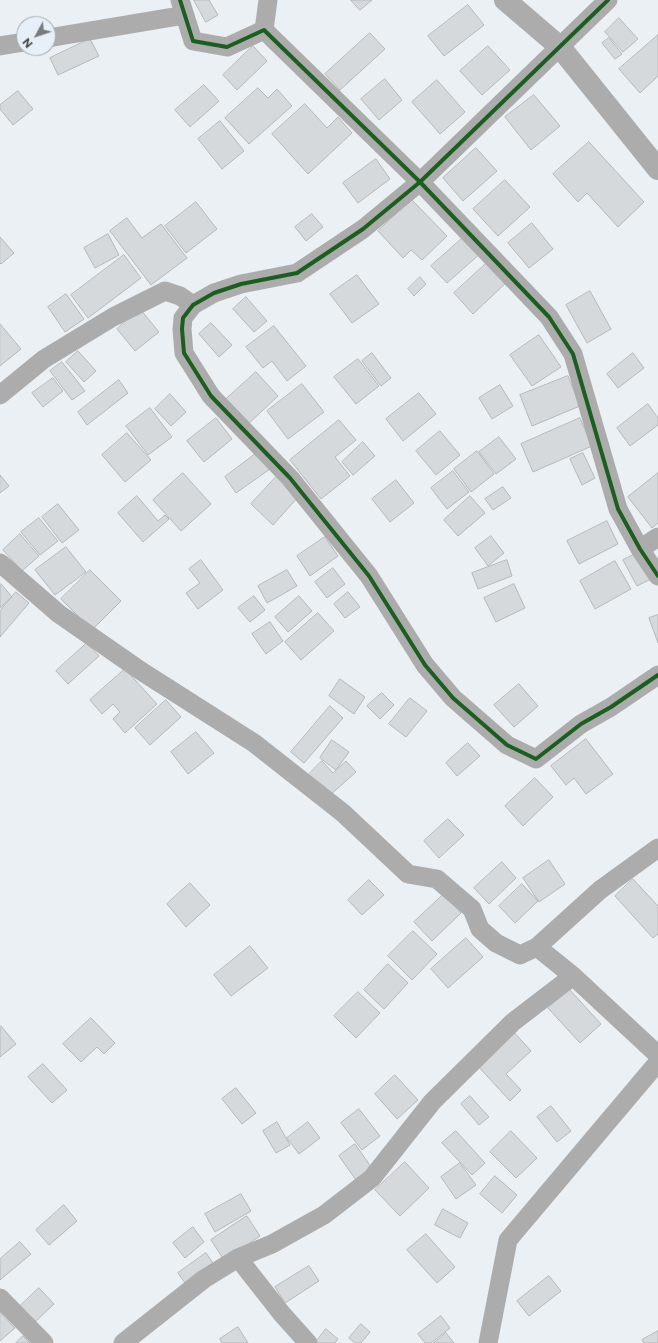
<!DOCTYPE html>
<html>
<head>
<meta charset="utf-8">
<style>
	body { margin:0 }
	#map { position:relative; width:658px; height:1343px; overflow:hidden; background:#ebf0f4; font-family:"Public Sans",sans-serif }
	canvas { display:block }
	.north { position:absolute; left:16px; top:16px; width:40px; height:40px; box-sizing:border-box; background:#e7f0f8; border:1px solid #a2a8ae; border-radius:50%; rotate:230deg; font-size:11px; font-weight:700; line-height:16px; text-align:center; color:#3a3d40 }
	.north::after { content:''; display:block; margin:auto; width:14px; height:18px; background:#787c7f; clip-path:polygon(50% 0,100% 100%,50% 72%,0 100%) }
</style>
</head>
<body>
<div id="map">
<canvas width="658" height="1343"></canvas>
<div class="north">N</div>
</div>
<script>
const c = document.querySelector('canvas').getContext('2d');
c.lineJoin = 'round';
function fillPath(path, color) { c.fillStyle = color; c.fill(path, 'evenodd'); }
function strokePath(path, color, width, dash) { c.strokeStyle = color; c.lineWidth = width; c.lineCap = dash ? 'butt' : 'round'; c.setLineDash(dash || []); c.stroke(path); }
const building = new Path2D(`
	M194 0H209L218 15 206 22Z
	M351 0H372L360 10Z
	M468 5 484 25 444 56 428 36Z
	M619 18 638 39 623 52 605 32Z
	M370 33 385 49 340 90 325 74Z
	M658 35V76L640 93 619 69Z
	M609 38 622 54 615 59 602 43Z
	M90 39 99 56 58 75 50 58Z
	M253 46 267 61 237 90 223 75Z
	M488 46 510 70 482 95 460 71Z
	M385 79 402 100 379 120 361 99Z
	M437 80 465 112 440 134 412 102Z
	M204 85 219 101 190 127 175 110Z
	M258 88 268 98 277 89 292 106 249 144 225 118Z
	M18 91 33 109 13 125 0 109V105Z
	M534 95 560 126 531 150 505 117Z
	M305 104 327 128 338 117 352 133 308 174 272 134Z
	M220 121 244 151 222 169 198 139Z
	M589 142 644 202 618 227 587 193 578 202 553 174Z
	M476 148 497 171 463 201 443 178Z
	M376 159 390 179 358 203 343 183Z
	M505 180 530 207 498 236 473 209Z
	M412 200 447 236 422 260 411 250 403 258 378 231Z
	M196 202 217 229 186 253 165 226Z
	M312 214 323 227 306 241 295 227Z
	M127 218 142 238 161 224 187 258 151 285 110 231Z
	M532 223 553 249 529 268 508 243Z
	M108 234 119 255 95 268 84 248Z
	M466 235 482 252 447 283 431 266Z
	M0 237 14 253 1 264 0 263Z
	M124 255 141 278 88 318 71 295Z
	M489 261 507 282 473 314 454 293Z
	M357 275 379 304 352 323 330 294Z
	M420 277 426 284 414 296 408 289Z
	M590 291 611 329 587 343 566 305Z
	M66 294 84 319 65 332 48 307Z
	M246 297 267 321 254 332 233 309Z
	M140 309 159 332 135 351 117 329Z
	M211 323 232 345 219 357 199 334Z
	M0 324 21 349 0 366Z
	M274 326 306 366 287 381 272 361 263 368 246 347Z
	M539 335 561 367 532 386 510 355Z
	M78 351 96 371 84 382 66 362Z
	M372 353 391 378 381 386 362 361Z
	M633 353 644 368 618 388 607 374Z
	M358 359 379 386 356 404 334 377Z
	M62 362 85 391 72 400 50 371Z
	M256 372 278 396 246 426 224 401Z
	M568 376 580 406 532 426 520 395Z
	M53 378 63 391 43 407 32 393Z
	M119 380 128 393 87 425 78 412Z
	M302 384 324 412 288 439 267 411Z
	M500 385 513 406 492 419 479 398Z
	M419 393 436 414 403 441 386 419Z
	M170 394 186 412 171 426 155 409Z
	M648 404 658 418V425L630 446 617 428Z
	M150 408 172 437 148 455 126 426Z
	M216 418 232 439 204 462 187 441Z
	M580 418 592 446 533 472 521 444Z
	M339 420 356 440 335 457 350 476 321 499 290 460Z
	M440 431 460 455 436 475 416 451Z
	M127 433 151 460 125 482 102 455Z
	M499 437 516 459 496 474 479 452Z
	M363 442 375 456 353 475 342 462Z
	M477 451 494 474 471 492 454 469Z
	M258 452 270 469 236 493 225 477Z
	M583 453 595 478 582 485 570 459Z
	M453 471 469 492 447 509 431 488Z
	M183 473 211 504 181 531 153 500Z
	M658 473V523L652 528 628 497Z
	M0 475 9 486 0 493Z
	M277 476 299 496 273 525 251 504Z
	M396 480 414 503 390 522 372 499Z
	M503 487 511 498 493 510 485 499Z
	M137 496 158 521 165 515 169 519 143 542 118 513Z
	M470 496 485 513 458 536 444 520Z
	M58 504 79 530 62 543 42 517Z
	M39 518 58 541 40 555 21 532Z
	M607 521 618 544 579 564 567 541Z
	M20 534 39 556 22 571 3 550Z
	M491 536 504 553 488 566 475 548Z
	M325 537 338 556 310 576 297 556Z
	M66 547 86 572 55 595 35 570Z
	M637 553 651 579 637 586 623 560Z
	M201 560 223 590 198 609 186 593 200 583 189 569Z
	M507 560 512 576 478 589 472 573Z
	M615 561 631 589 595 609 580 581Z
	M333 568 345 584 327 598 315 582Z
	M90 570 121 601 92 630 61 599Z
	M287 570 297 586 267 603 258 586Z
	M1 584 12 597 0 608V585Z
	M514 584 525 608 496 622 484 598Z
	M16 592 29 603 0 637V611Z
	M348 592 360 607 345 618 334 604Z
	M254 596 265 610 250 622 238 608Z
	M299 596 312 611 288 632 275 617Z
	M318 613 334 631 301 660 285 642Z
	M658 615V643L649 618Z
	M270 622 283 641 266 654 252 634Z
	M87 643 99 656 68 684 56 671Z
	M125 669 157 704 125 733 113 719 120 712 113 704 102 714 90 700Z
	M340 679 365 697 354 714 329 696Z
	M519 684 538 706 514 727 494 705Z
	M382 693 394 705 380 719 367 706Z
	M410 698 427 711 406 737 389 724Z
	M166 700 181 717 150 745 135 728Z
	M330 706 343 718 304 763 291 752Z
	M196 732 214 753 188 774 171 752Z
	M586 739 613 774 586 794 574 778 566 785 551 766Z
	M332 740 349 752 336 770 320 758Z
	M468 743 480 756 457 776 446 763Z
	M322 761 333 773 346 761 356 772 328 797 308 775Z
	M535 778 553 797 523 826 505 806Z
	M448 819 464 835 439 858 424 841Z
	M549 860 565 884 539 902 523 878Z
	M502 862 516 878 489 904 474 888Z
	M633 879 658 906V934L653 938 615 896Z
	M369 880 384 895 362 915 348 900Z
	M190 883 210 905 186 927 167 904Z
	M522 884 538 901 515 923 499 906Z
	M444 894 461 913 432 941 414 922Z
	M413 931 437 954 412 980 388 956Z
	M466 938 483 957 448 988 431 969Z
	M250 946 268 968 231 996 214 975Z
	M388 964 408 983 384 1009 364 990Z
	M569 989 601 1024 580 1043 548 1008Z
	M358 992 380 1013 356 1038 334 1016Z
	M91 1018 115 1043 104 1054 97 1047 81 1062 63 1044Z
	M1 1026 16 1044 0 1057V1027Z
	M512 1030 531 1051 506 1074 521 1090 510 1101 476 1064Z
	M43 1064 67 1090 52 1103 28 1077Z
	M395 1075 418 1100 397 1119 375 1094Z
	M236 1088 256 1113 242 1124 222 1099Z
	M470 1096 489 1117 479 1125 461 1104Z
	M551 1106 571 1131 557 1142 537 1117Z
	M359 1109 380 1136 362 1150 341 1123Z
	M277 1122 290 1145 276 1153 263 1131Z
	M308 1122 320 1138 299 1154 287 1138Z
	M456 1131 485 1163 472 1175 442 1143Z
	M511 1131 537 1158 516 1178 490 1152Z
	M355 1144 372 1168 356 1180 339 1156Z
	M405 1162 429 1188 400 1216 375 1190Z
	M460 1163 476 1185 456 1199 441 1177Z
	M495 1176 517 1195 502 1213 480 1194Z
	M241 1194 251 1211 215 1232 205 1214Z
	M64 1205 77 1221 49 1245 36 1230Z
	M443 1209 468 1223 460 1238 435 1225Z
	M247 1216 260 1236 224 1260 211 1240Z
	M193 1227 204 1242 185 1258 173 1243Z
	M426 1234 455 1267 437 1283 407 1250Z
	M20 1242 31 1254 0 1280V1259Z
	M206 1253 213 1263 185 1283 178 1273Z
	M309 1266 319 1281 285 1303 275 1287Z
	M549 1276 561 1291 529 1316 517 1301Z
	M39 1288 54 1304 33 1324 18 1308Z
	M0 1312 15 1328 0 1341Z
	M441 1316 450 1328 431 1343H425L418 1334Z
	M361 1324 370 1332 361 1343H355L349 1338Z
	M238 1327 248 1343H222L220 1339Z
	M326 1329 338 1339 335 1343H315Z
	M658 1331V1343H644L642 1340Z
	M446 1333 454 1343H434Z
	M23 1336 30 1343H16Z`);
const minor = new Path2D(`
	M180 0 193 41 227 47 264 30 420 182 549 317 573 354 618 509 640 549 658 576
	M608 0 420 182 363 229 297 273 241 284 214 293 193 305 183 318 182 329 184 353 211 396 290 478 369 576 425 665 453 698 507 745 536 759 581 724 611 707 658 675
	M264 30 268 0
	M48 38 185 15
	M0 46 24 42
	M0 395 44 359 113 317 165 291 180 296 193 305
	M640 549 658 537
	M0 563 59 614 141 671 254 743 343 813 408 874 437 879 472 909 480 929 496 943 520 955 537 947
	M573 976 537 947 600 890 658 848
	M0 1298 44 1343
	M123 1343 204 1279 238 1258
	M308 1343 282 1314 238 1258 272 1244 324 1215 372 1178 432 1102 513 1022 573 976 658 1055
	M488 1343 508 1240 658 1062`);
const tertiary = new Path2D(`
	M505 0 560 47 658 169`);
const cycleway = new Path2D(`
	M180 0 193 41 227 47 264 30 420 182 549 317 573 354 618 509 640 549 658 576
	M608 0 420 182 363 229 297 273 241 284 214 293 193 305 183 318 182 329 184 353 211 396 290 478 369 576 425 665 453 698 507 745 536 759 581 724 611 707 658 675`);
fillPath(building, '#d6d9dc');
strokePath(building, '#b4b8bb', 1);
strokePath(minor, '#adacad', 19);
strokePath(tertiary, '#adacad', 22);
strokePath(cycleway, '#1b5e20', 4);
</script>
</body>
</html>
